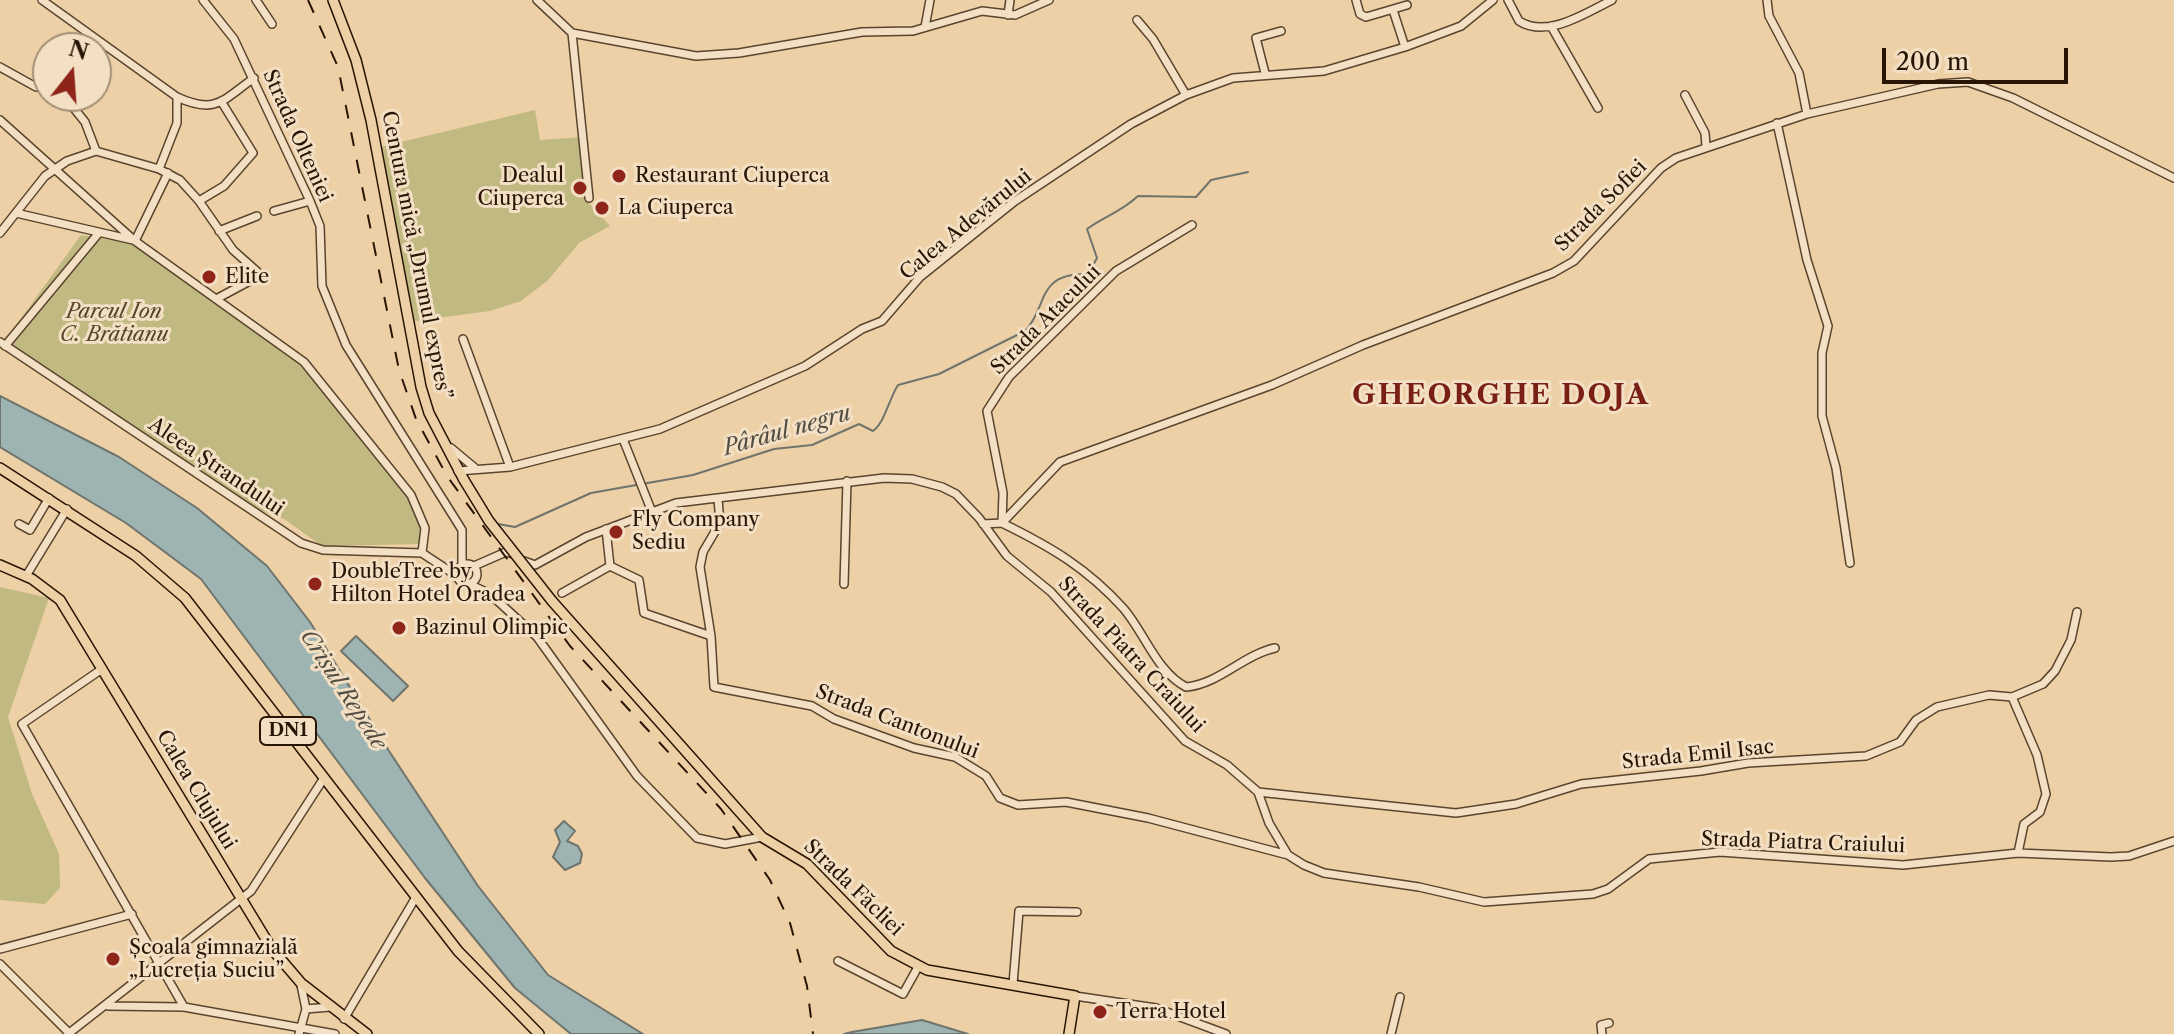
<!DOCTYPE html>
<html>
<head>
<meta charset="utf-8">
<style>
	body { margin:0 }
	#map { position:relative; width:2174px; height:1034px; overflow:hidden; background:#edd0a5; font-family:"Libre Caslon Text",serif }
	canvas { display:block }
	.north { position:absolute; left:32px; top:32px; width:80px; height:80px; box-sizing:border-box; background:#f3e0c4; border:2px solid #a28f78; border-radius:50%; rotate:17deg; font-size:22px; font-weight:700; line-height:32px; text-align:center; color:#281505 }
	.north::after { content:''; display:block; margin:auto; width:28px; height:36px; background:#8f2418; clip-path:polygon(50% 0,100% 100%,50% 72%,0 100%) }
	.scale { position:absolute; left:1882px; top:48px; width:186px; height:36px; box-sizing:border-box; border:4px solid #281505; border-top:0; padding-left:10px; font-size:24px; line-height:28px; white-space:nowrap; color:#281505; -webkit-text-stroke:6px #f3e0c4; paint-order:stroke }
</style>
</head>
<body>
<div id="map">
<canvas width="2174" height="1034"></canvas>
<div class="north">N</div>
<div class="scale">200 m</div>
</div>
<script>
const c = document.querySelector('canvas').getContext('2d');
c.lineJoin = 'round';
function fillPath(path, color) { c.fillStyle = color; c.fill(path, 'evenodd'); }
function strokePath(path, color, width, dash) { c.strokeStyle = color; c.lineWidth = width; c.lineCap = dash ? 'butt' : 'round'; c.setLineDash(dash || []); c.stroke(path); }
function label(font, color, halo, rows, align = 'center') {
  c.font = font + ' "Libre Caslon Text",serif'; c.lineWidth = 6; c.setLineDash([]); c.textBaseline = 'middle'; c.strokeStyle = halo; c.fillStyle = color; for (const [text, x, y, turn = 0] of rows) {
    c.save(); c.translate(x, y); c.rotate((+turn || 0) * Math.PI / 180); c.textAlign = isNaN(turn) ? turn : align; if (halo) c.strokeText(text, 0, 0); c.fillText(text, 0, 0); c.restore();
  }
}
const green = new Path2D(`
	M535 110 540 140 583 137 586 200 610 226 579 243 548 280 521 301 490 311 408 322 376 148Z
	M81 235 136 243 299 364 403 488 422 519 421 544 322 546 284 519 245 505 4 342Z
	M0 587 49 598 8 717 32 794 59 854 60 888 45 904 0 900Z`);
const water = new Path2D(`
	M0 396 119 457 197 508 267 566 310 622 389 751 478 886 548 975 643 1034H571L515 988 425 878 201 579 126 523 0 447Z
	M356 636 408 686 393 701 341 651Z
	M564 821 575 831 567 841 578 846 582 854 580 863 565 870 553 857 560 842 555 830Z
	M922 1020 968 1034H844L852 1032Z`);
const stream = new Path2D(`
	M498 524 515 527 591 493 693 475 774 449 812 445 859 424 873 431C885 422 889 399 898 385L939 374 1025 331C1049 306 1035 273 1088 274L1097 258 1087 229C1105 216 1121 212 1138 196L1196 197 1211 180 1248 172`);
const minor = new Path2D(`
	M42 0 177 97C216 115 223 100 254 78
	M203 0 234 39 310 201 320 226 322 286 346 345 462 530V565
	M256 0 272 24
	M537 0 572 33 589 198
	M1356 0 1360 14 1366 17 1407 5
	M1508 0 1519 21C1547 39 1586 13 1612 0
	M1767 0 1769 16 1799 73 1807 114
	M1393 10 1405 47
	M1008 15 1010 0
	M1137 20 1153 39 1186 95
	M1551 26 1598 108
	M925 27 930 0
	M572 33 696 56 739 53 862 32 913 31 982 11 1015 15 1049 0
	M0 67 36 87H48
	M1265 73 1256 38 1281 31
	M1685 95 1705 133 1706 146
	M64 96 85 122 96 151
	M0 120 135 241 304 362 411 495 425 528 422 553
	M1777 123 1807 260 1828 326 1822 353V416L1836 468 1850 563
	M159 169 177 123V97
	M199 201 224 186 253 153 221 101
	M274 211 310 201
	M16 213 133 240
	M1192 225 1116 271 1009 377 987 411 1003 493 1002 523C1051 547 1087 568 1124 609 1145 634 1157 672 1186 687 1219 684 1243 655 1275 648
	M219 231 257 216
	M0 233 45 176 67 161 96 151 159 169 180 180 199 201 233 250 261 275 218 298
	M135 241 168 173
	M463 339 510 467
	M0 342 301 543 323 550 422 553 457 576
	M5 346 98 234
	M623 439 652 512
	M451 448 475 468
	M458 471 510 467 660 429 805 366 862 329 882 321 920 277 1015 201 1131 124 1186 95 1233 78 1324 71 1405 47 1461 26 1493 0
	M718 499 720 523 703 552 700 567 711 636 714 687 812 706 834 719 914 748 955 757 986 776 1000 798 1018 805 1066 802 1148 818 1288 855
	M19 524 30 530 49 498
	M983 524 1002 523 1060 462 1272 385 1363 345 1553 273 1574 261 1661 168 1676 158 1807 114 1938 84 1968 82 2013 98 2174 178
	M606 529 610 566 639 580 644 613 711 636
	M524 561 535 565 586 537 676 503 884 478 912 479 942 487 956 494 979 518 1007 556 1051 592 1185 741 1227 765 1258 792 1269 823 1288 855 1304 865 1324 873 1419 887 1484 902 1593 894 1608 889 1649 859 1720 852 1903 865 2018 853 2111 857 2129 856 2174 841
	M457 574a10 10 0 1 1 20 0a10 10 0 1 1-20 0Z
	M474 566 506 552 513 554
	M26 576 67 509
	M469 584 490 594 537 637 637 776 697 838 725 844 762 837
	M844 584 847 481
	M562 593 610 566
	M102 669 22 724 184 1007
	M2012 697 2037 755 2046 794 2040 812 2024 824 2018 853
	M1258 792 1456 813 1516 804 1581 784 1701 771 1748 763 1866 756 1900 742 1916 720 1937 707 1989 695 2012 697 2043 684 2055 671 2071 640 2077 612
	M0 949 132 914
	M838 961 903 994 918 967
	M0 964 70 1034
	M1013 984 1019 911 1077 912
	M1075 996 1156 1008 1226 1034
	M108 1006 184 1007 335 1034
	M306 1009 330 1007
	M344 1019 416 897
	M68 1034 251 891 324 778
	M299 1034 306 1009 301 985
	M1391 1034 1400 997
	M1602 1034 1601 1025 1609 1023`);
const major = new Path2D(`
	M333 0 356 60 371 120 421 387 429 413 464 480
	M0 468 136 556 185 598 458 951 539 1034
	M0 565 32 579 60 600 272 949 301 983 367 1034
	M552 601 762 837 807 864 891 951 927 970 1075 996 1069 1034`);
const rail = new Path2D(`
	M308 0 338 67 399 370 416 419 447 476 570 646 721 809 770 880 790 923 807 986 813 1034`);
const majorBridge = new Path2D(`
	M464 480 489 521 552 601`);
const markers = [
	[619,176,8,"#8f2418"],
	[580,188,8,"#8f2418"],
	[602,208,8,"#8f2418"],
	[209,277,8,"#8f2418"],
	[616,532,8,"#8f2418"],
	[315,584,8,"#8f2418"],
	[399,628,8,"#8f2418"],
	[113,959,8,"#8f2418"],
	[1100,1012,8,"#8f2418"]
];
const shields = [
	[288,731,56]
];
const shieldNames = [
	["DN1",288,731]
];
const streetNames = [
	["Strada Olteniei",297,136,66],
	["Strada Sofiei",1601,206,-45],
	["Calea Adevărului",966,225,-39],
	["Centura mică „Drumul expres”",416,255,79],
	["Strada Atacului",1046,320,-45],
	["Aleea Ștrandului",216,467,34],
	["Strada Piatra Craiului",1131,655,47],
	["Strada Cantonului",897,722,21],
	["Strada Emil Isac",1698,755,-6],
	["Calea Clujului",196,790,59],
	["Strada Piatra Craiului",1803,843,2],
	["Strada Făcliei",853,888,44]
];
const poiNames = [
	["Dealul",564,176,"right"],
	["Ciuperca",564,199,"right"],
	["Restaurant Ciuperca",635,176],
	["La Ciuperca",618,208],
	["Elite",225,277],
	["Fly Company",632,520],
	["Sediu",632,543],
	["DoubleTree by",331,572],
	["Hilton Hotel Oradea",331,595],
	["Bazinul Olimpic",415,628],
	["Școala gimnazială",129,948],
	["„Lucreția Suciu”",129,971],
	["Terra Hotel",1116,1012]
];
const parkNames = [
	["Parcul Ion",114,312],
	["C. Brătianu",114,335]
];
const waterNames = [
	["Pârâul negru",787,431,-16],
	["Crișul Repede",343,690,57]
];
const districtNames = [
	["GHEORGHE DOJA",1501,396]
];
fillPath(green, '#c0b981');
fillPath(water, '#9eb4b2');
strokePath(water, '#6f746d', 2);
strokePath(stream, '#6f746d', 2);
strokePath(minor, '#59442d', 10);
strokePath(major, '#281505', 12);
strokePath(minor, '#f3e0c4', 7);
strokePath(major, '#edd0a5', 9);
strokePath(rail, '#281505', 2, [14, 14]);
strokePath(majorBridge, '#281505', 12, []);
strokePath(majorBridge, '#edd0a5', 9);
for (const [x, y, r, color] of markers) { const dot = new Path2D(); dot.arc(x, y, r, 0, 2 * Math.PI); c.fillStyle = color; c.fill(dot); strokePath(dot, '#f3e0c4', 3); }
for (const [x, y, w] of shields) { const box = new Path2D(); box.roundRect(x - w / 2, y - 14, w, 28, 6); c.fillStyle = '#f3e0c4'; c.fill(box); strokePath(box, '#281505', 2); }
label('bold 18px', '#281505', null, shieldNames);
label('20px', '#281505', '#f3e0c4', streetNames);
label('20px', '#281505', '#f3e0c4', poiNames, 'left');
label('italic 20px', '#56462a', '#f3e0c4', parkNames);
label('italic 22px', '#514d42', '#f3e0c4', waterNames);
c.letterSpacing = '2px';
label('bold 28px', '#7a1f14', '#f3e0c4', districtNames);
c.letterSpacing = '0px';
</script>
</body>
</html>
